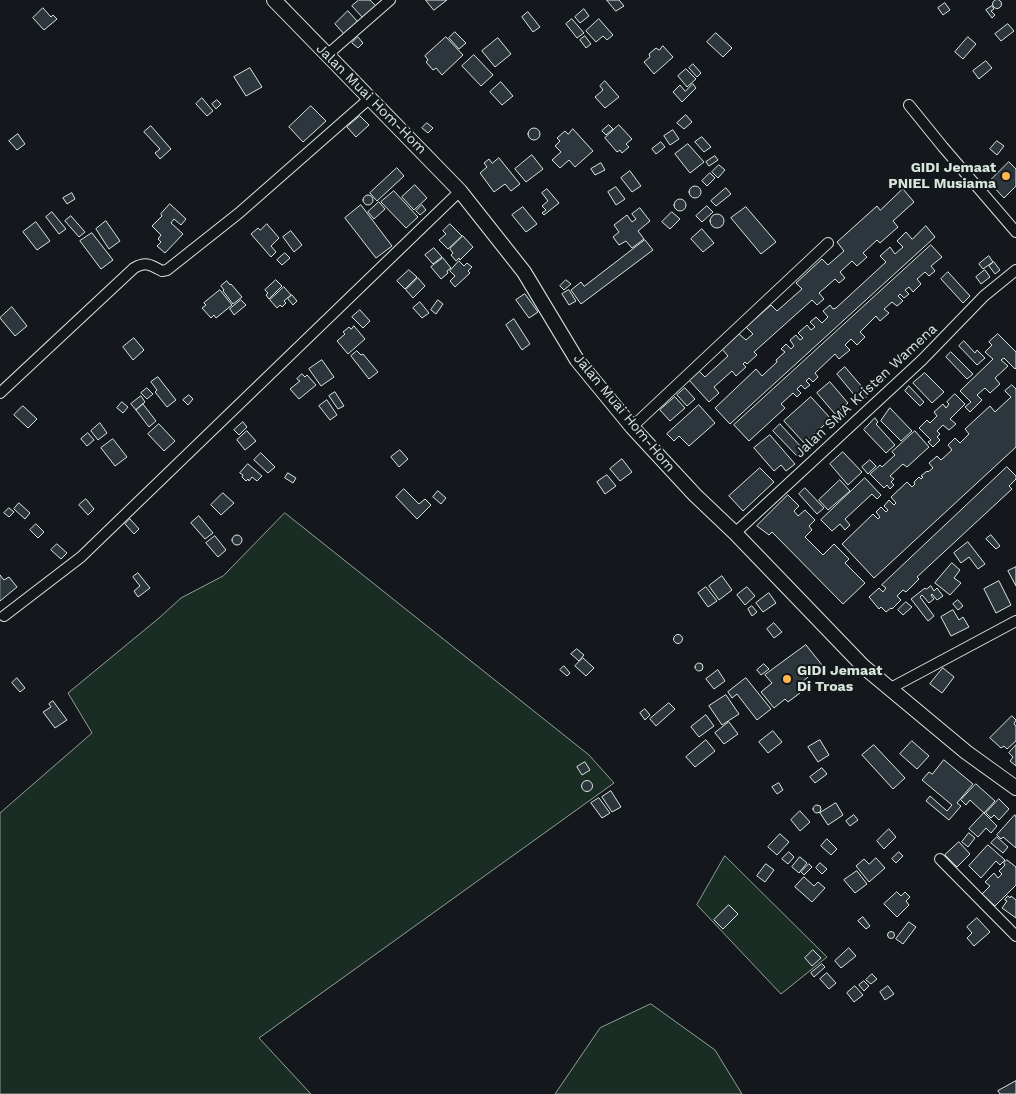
<!DOCTYPE html>
<html>
<head>
<meta charset="utf-8">
<style>
	body { margin:0 }
	canvas { display:block; background:#14181c }
</style>
</head>
<body>
<canvas width="1016" height="1094"></canvas>
<script>
const c = document.querySelector('canvas').getContext('2d');
c.lineJoin = 'round';
function fillPath(path, color) { c.fillStyle = color; c.fill(path, 'evenodd'); }
function strokePath(path, color, width, dash) { c.strokeStyle = color; c.lineWidth = width; c.lineCap = dash ? 'butt' : 'round'; c.setLineDash(dash || []); c.stroke(path); }
function label(font, color, halo, rows, align = 'center') {
  c.font = font + ' "Work Sans",sans-serif'; c.lineWidth = 4; c.setLineDash([]); c.textBaseline = 'middle'; c.strokeStyle = halo; c.fillStyle = color; for (const [text, x, y, turn = 0] of rows) {
    c.save(); c.translate(x, y); c.rotate((+turn || 0) * Math.PI / 180); c.textAlign = isNaN(turn) ? turn : align; if (halo) c.strokeText(text, 0, 0); c.fillText(text, 0, 0); c.restore();
  }
}
const green = new Path2D(`
	M285 513 589 755 614 783 259 1038 311 1094H0V813L92 733 68 693 159 618 181 598 223 576Z
	M725 856 827 957 781 994 697 905Z
	M651 1004 715 1050 742 1094H555L600 1028Z`);
const building = new Path2D(`
	M992.5 4a4.5 4.5 0 1 1 9 0a4.5 4.5 0 1 1-9 0Z
	M359 0H370L376 6 363 18 352 6Z
	M426 0H447L434 10Z
	M607 0H619L624 6 616 11Z
	M945 3 950 10 943 15 938 8Z
	M992 6 994 9 991 11 995 15 992 18 986 10Z
	M43 8 51 17 53 15 57 19 44 30 33 18Z
	M584 9 589 16 580 23 575 17Z
	M348 11 358 22 345 35 335 24Z
	M528 12 540 27 533 32 522 17Z
	M572 19 584 33 577 38 566 24Z
	M599 19 613 35 607 40 603 36 596 42 586 31Z
	M1008 24 1014 31 1001 41 995 34Z
	M455 32 466 43 459 49 449 38Z
	M716 33 732 48 723 57 707 42Z
	M585 36 591 44 586 48 580 40Z
	M358 37 363 43 358 48 352 43Z
	M446 37 463 55 442 75 436 68 433 70 426 62 428 60 425 56Z
	M968 37 976 44 963 59 955 52Z
	M498 38 511 54 495 67 482 51Z
	M663 46 673 57 654 74 644 62 650 57 649 54 656 48 659 50Z
	M474 55 493 75 481 86 462 66Z
	M986 61 992 68 979 79 973 71Z
	M693 64 701 73 697 77 689 68Z
	M250 68 262 87 246 96 234 77Z
	M686 69 696 79 687 87 678 76Z
	M605 81 619 97 605 108 595 97 603 90 600 86Z
	M501 82 513 96 502 105 490 92Z
	M693 84 696 88 682 102 673 92 680 85 685 91Z
	M202 98 213 111 207 116 196 104Z
	M217 100 221 104 216 109 212 104Z
	M311 106 326 121 303 142 289 127Z
	M686 115 692 122 684 129 677 123Z
	M360 116 369 125 356 137 347 127Z
	M427 123 433 128 428 133 422 128Z
	M609 125 613 129 606 135 602 131Z
	M619 125 632 139 626 144 629 147 622 153 620 150 617 152 605 138Z
	M151 126 171 149 160 159 155 153 160 149 144 132Z
	M528 134a6 6 0 1 1 12 0a6 6 0 1 1-12 0Z
	M573 129 593 151 575 167 569 160 560 168 552 160 561 152 555 146 560 141 557 138 565 131 568 134Z
	M673 130 679 139 670 145 664 136Z
	M18 134 25 144 17 150 9 141Z
	M702 137 711 147 704 152 695 142Z
	M997 141 1004 146 997 155 990 149Z
	M661 142 665 147 656 154 652 149Z
	M688 144 704 162 690 173 675 154Z
	M532 155 543 169 526 182 515 169Z
	M715 156 718 160 709 166 706 162Z
	M499 158 520 184 511 191 505 184 494 192 480 173 487 167 484 163 489 159 492 163Z
	M1009 162 1016 169V186L1004 198 989 182Z
	M601 163 605 170 595 175 591 169Z
	M719 165 725 170 718 178 712 172Z
	M397 168 404 176 377 201 370 193Z
	M630 171 641 186 632 192 621 178Z
	M710 173 715 178 707 186 702 181Z
	M415 185 427 198 414 210 402 197Z
	M689 192a6 6 0 1 1 12 0a6 6 0 1 1-12 0Z
	M616 187 625 199 616 205 608 192Z
	M726 188 731 194 716 206 711 201Z
	M547 189 559 203 544 215 542 213 546 210 542 206 548 201 542 193Z
	M903 189 914 202 893 221 898 227 880 243 877 240 863 253 867 257 857 266 852 261 840 272 845 278 839 283 835 279 819 293 824 299 817 305 812 300 754 352 757 355 747 364 745 362 743 364 746 367 736 376 732 371 714 387 719 393 709 402 689 380 699 371 705 377 728 356 722 349 739 334 746 340 753 334 746 327 771 305 777 311 802 289 796 283 822 259 828 265 844 251 837 242 877 206 880 210Z
	M394 191 418 217 406 228 381 202Z
	M72 193 75 199 67 204 63 198Z
	M363 200a5 5 0 1 1 10 0a5 5 0 1 1-10 0Z
	M674 205a6 6 0 1 1 12 0a6 6 0 1 1-12 0Z
	M379 202 385 209 374 219 368 212Z
	M170 204 186 219 181 225 174 219 171 223 183 234 165 253 157 246 161 242 158 239 161 235 152 226 162 216 161 214Z
	M361 205 392 246 376 258 345 218Z
	M422 205 426 210 420 215 416 211Z
	M707 206 713 212 702 222 696 216Z
	M523 207 537 224 526 232 512 215Z
	M746 207 776 242 761 254 731 218Z
	M640 208 650 221 638 231 644 239 632 248 626 241 619 245 613 237 619 232 614 225 627 215 632 222 636 219 632 214Z
	M52 212 66 229 59 234 46 217Z
	M672 212 680 219 670 229 662 222Z
	M710 221a7 7 0 1 1 14 0a7 7 0 1 1-14 0Z
	M71 216 85 232 79 237 65 221Z
	M106 221 120 241 109 249 96 229Z
	M36 222 50 241 37 250 23 232Z
	M267 224 279 238 271 246 276 252 271 257 251 234 258 228 260 230Z
	M450 224 462 236 448 249 439 240 446 234 443 231Z
	M926 226 935 237 730 424 715 408 756 369 762 376 777 362 776 360 785 352 781 349 786 344 791 349 794 346 790 340 796 335 800 340 803 338 798 333 807 325 811 330 815 327 810 322 816 317 822 323 828 317 823 311 830 305 833 309 836 308 886 262 880 256 890 247 895 254 903 247 897 241 906 232 912 239Z
	M702 229 714 243 703 252 691 239Z
	M291 231 302 245 294 252 283 237Z
	M92 233 113 260 101 269 80 241Z
	M463 236 473 247 460 260 459 258 456 261 451 255 453 253 450 249Z
	M645 240 653 250 581 304 571 290 581 282 584 286Z
	M931 245 942 257 931 266 935 271 929 276 925 272 917 279 921 284 913 292 909 287 905 290 909 294 904 298 900 294 898 296 903 301 897 306 892 302 884 309 889 313 880 321 876 316 860 332 865 337 857 345 851 339 845 345 850 350 839 359 835 354 815 373 818 377 813 382 809 378 806 381 810 385 805 389 801 385 797 389 801 393 797 397 793 393 781 404 785 408 749 441 734 425Z
	M434 248 442 257 433 264 425 255Z
	M285 253 290 258 282 265 277 260Z
	M989 256 993 262 983 269 979 264Z
	M443 258 451 268 447 271 448 273 441 279 431 267Z
	M459 261 464 266 467 263 472 267 468 271 470 273 455 287 450 281 455 276 450 271Z
	M994 262 1000 270 995 274 989 266Z
	M409 270 417 277 405 289 397 281Z
	M985 270 990 277 981 284 976 277Z
	M948 272 970 296 963 303 941 279Z
	M418 278 425 286 413 298 406 290Z
	M276 280 282 286 269 299 266 295 268 293 265 290Z
	M566 280 571 284 564 290 560 286Z
	M227 281 230 285 231 284 242 297 233 304 223 291 224 290 221 286Z
	M284 287 291 295 284 301 286 303 282 307 280 305 277 308 270 300Z
	M220 290 232 305 216 318 214 315 211 318 202 308 206 305 204 303Z
	M569 290 576 301 569 305 562 294Z
	M525 294 538 312 529 318 516 300Z
	M292 295 297 301 293 305 288 299Z
	M241 300 246 305 234 315 230 309Z
	M438 300 443 304 436 314 431 310Z
	M420 302 429 313 422 318 413 308Z
	M12 307 27 326 15 336 0 318Z
	M360 310 370 321 363 328 352 317Z
	M514 319 530 344 522 350 506 325Z
	M354 326 365 339 348 354 337 341 345 334 343 332 349 327 351 329Z
	M998 334 1016 352V368L1015 369 1004 358 1001 360 1008 366 995 378 1000 384 990 393 985 388 977 395 982 400 970 412 965 407 971 402 960 391 993 359 985 352 992 345 989 342Z
	M134 338 144 350 133 360 123 347Z
	M964 341 975 353 977 350 985 358 977 365 959 346Z
	M357 351 361 355 363 354 378 372 369 379 351 356Z
	M951 352 973 374 967 379 946 357Z
	M322 360 334 377 321 386 309 369Z
	M845 367 869 395 860 402 837 374Z
	M925 373 944 392 932 403 913 383Z
	M302 374 305 377 307 375 316 385 299 399 290 389 300 381 297 379Z
	M158 377 176 400 167 407 155 392 157 390 151 382Z
	M830 382 848 403 835 414 817 393Z
	M1012 385 1016 389V447L874 578 842 544 873 514 878 519 880 517 876 512 881 507 886 512 888 510 884 506 889 500 894 505 896 503 891 497 907 482 912 487 915 484 914 482 919 477 921 479 923 477 921 476 927 471 928 472 933 468 929 463 937 456 941 460 952 450 948 445 955 438 960 443 969 434 965 429 990 406 995 412 1011 397 1005 391Z
	M909 386 924 402 920 406 905 391Z
	M147 388 153 394 147 399 141 393Z
	M685 388 695 399 687 406 677 395Z
	M335 392 344 406 338 409 329 396Z
	M955 394 965 404 950 419 956 424 949 430 943 425 937 431 940 434 937 437 940 440 933 447 928 442 931 440 919 428 927 420 930 423 937 416 934 412 943 404 946 408 949 404 947 402Z
	M189 395 193 399 188 405 183 400Z
	M141 396 145 402 136 410 131 404Z
	M675 397 685 408 670 421 660 410Z
	M811 397 831 419 804 443 784 421Z
	M327 400 337 415 330 420 319 406Z
	M122 402 128 407 123 413 117 408Z
	M143 404 156 421 149 427 136 410Z
	M699 405 715 423 689 446 679 436 674 441 667 434Z
	M23 406 37 419 28 428 14 415Z
	M890 408 912 431 901 441 881 421Z
	M875 418 878 422 876 424 895 445 886 453 864 430Z
	M243 422 247 427 239 435 234 430Z
	M100 423 107 433 98 440 91 431Z
	M159 424 175 441 164 451 148 434Z
	M780 424 804 450 797 456 773 431Z
	M247 431 256 441 245 450 237 440Z
	M915 431 929 447 907 467 903 464 890 476 894 479 891 482 894 485 890 489 887 485 884 488 870 474 880 465 882 467 895 455 892 452Z
	M88 433 94 440 87 446 81 439Z
	M770 435 795 464 786 471 781 465 774 471 754 448Z
	M113 439 127 457 115 466 101 448Z
	M400 450 408 459 399 467 391 457Z
	M843 452 862 472 848 485 830 464Z
	M261 453 275 467 268 473 254 460Z
	M622 459 632 472 620 481 610 469Z
	M870 460 876 466 868 474 862 467Z
	M248 464 262 476 257 481 252 477 249 481 248 479 246 481 242 477 243 475 240 473Z
	M1007 467 1016 476V479L1009 486 1012 489 917 577 919 579 906 592 903 590 897 596 901 600 892 609 891 608 886 612 881 607 879 609 869 597 879 588 883 592 886 588 882 585Z
	M760 468 774 482 743 511 729 496Z
	M288 473 296 478 293 483 285 478Z
	M607 475 616 486 605 494 597 482Z
	M865 478 881 495 877 499 872 494 845 519 850 525 845 530 840 524 832 531 821 520Z
	M840 480 850 491 828 510 819 500Z
	M805 488 824 508 817 514 799 494Z
	M404 489 419 504 425 499 431 505 417 519 396 497Z
	M438 491 446 498 441 504 433 497Z
	M223 493 234 503 221 515 211 505Z
	M788 495 799 506 794 511 798 516 805 510 815 520 809 526 812 530 805 537 823 555 834 544 849 559 845 563 865 583 843 604 772 532 769 535 757 526Z
	M86 499 94 509 88 515 79 505Z
	M19 503 30 513 25 519 14 509Z
	M9 508 14 512 9 517 4 513Z
	M199 516 213 533 205 539 191 523Z
	M130 519 139 529 134 534 125 524Z
	M36 524 44 532 38 538 30 530Z
	M991 535 1000 546 996 549 986 539Z
	M232 540a5 5 0 1 1 10 0a5 5 0 1 1-10 0Z
	M215 536 226 550 218 557 206 543Z
	M968 542 985 564 978 569 969 557 961 563 954 553Z
	M57 544 67 553 61 559 51 550Z
	M952 563 960 570 954 578 961 583 950 595 935 583Z
	M1016 567V586L1008 571Z
	M138 573 150 588 138 597 134 591 140 586 133 577Z
	M0 575 4 580 9 577 17 587 0 601Z
	M722 576 732 590 719 600 709 586Z
	M999 581 1011 605 996 613 984 589Z
	M931 586 934 591 937 588 943 596 937 600 932 594 931 595 934 599 929 603 922 595 920 597 934 616 928 621 911 599 925 588 926 589Z
	M706 587 717 601 708 607 698 593Z
	M747 587 755 596 745 605 737 595Z
	M769 593 776 603 763 612 756 603Z
	M958 600 963 606 958 610 953 604Z
	M906 602 912 607 903 615 898 610Z
	M752 606 757 612 752 616 748 609Z
	M953 610 959 620 963 617 969 627 951 636 941 617Z
	M774 623 782 632 774 638 767 629Z
	M673.5 639a4.5 4.5 0 1 1 9 0a4.5 4.5 0 1 1-9 0Z
	M806 645 822 665 801 683 802 685 797 689 800 693 788 702 785 699 774 708 761 692 772 683 765 675Z
	M577 649 584 655 579 661 571 654Z
	M583 658 594 668 586 676 575 666Z
	M695 667a4 4 0 1 1 8 0a4 4 0 1 1-8 0Z
	M764 664 769 669 761 675 757 670Z
	M564 666 570 673 567 676 560 670Z
	M943 668 954 677 942 693 930 684Z
	M718 670 725 681 714 689 706 679Z
	M17 678 25 688 20 692 12 683Z
	M746 678 771 709 757 720 737 694 732 698 728 692Z
	M726 695 739 714 722 725 709 706Z
	M53 701 67 720 55 728 43 712 51 707 49 704Z
	M669 703 675 709 656 726 650 719Z
	M645 709 650 715 645 720 640 713Z
	M706 715 714 726 699 737 691 727Z
	M1012 716 1016 720 1014 724 1016 726V741L1007 749 1004 746 1001 748 990 738Z
	M729 722 738 734 724 744 715 733Z
	M773 731 782 742 768 753 759 742Z
	M706 740 715 751 695 767 686 757Z
	M820 740 829 755 818 762 808 747Z
	M912 741 929 756 917 769 900 754Z
	M874 745 905 778 893 789 862 755Z
	M1016 745V766L1010 761 1013 757 1009 753Z
	M944 760 973 784 957 803 961 806 949 820 926 801 930 796 947 811 952 805 922 780 929 772 932 774Z
	M585 762 590 770 582 775 577 767Z
	M822 768 827 774 815 783 810 777Z
	M581.5 786a5.5 5.5 0 1 1 11 0a5.5 5.5 0 1 1-11 0Z
	M779 783 783 790 777 794 772 787Z
	M976 784 995 801 984 813 970 800 966 805 961 800Z
	M611 791 621 807 612 812 602 797Z
	M599 798 610 813 602 818 591 803Z
	M999 799 1009 809 999 820 994 815 991 818 986 813Z
	M836 803 843 815 828 825 820 813Z
	M813 809a4 4 0 1 1 8 0a4 4 0 1 1-8 0Z
	M800 811 810 822 800 831 791 820Z
	M984 813 997 826 991 833 986 828 978 837 969 829Z
	M854 815 858 820 850 826 846 821Z
	M1015 815 1016 817V848L1003 837 1001 839 997 835Z
	M889 829 896 837 884 849 877 841Z
	M969 833 975 838 968 847 962 842Z
	M780 834 789 842 777 855 768 847Z
	M997 837 1008 847 1003 853 991 843Z
	M827 839 837 849 831 855 821 846Z
	M959 842 970 854 957 867 945 855Z
	M988 845 1005 860 1000 865 996 861 981 878 969 866Z
	M789 852 794 857 788 864 782 859Z
	M899 852 903 856 896 863 892 859Z
	M800 857 807 863 799 873 792 867Z
	M876 858 885 868 869 882 856 866 864 859 869 864Z
	M1007 860 1016 867V885L995 906 982 894 990 886 985 882 994 873 998 878 1002 874 999 871 1005 865 1004 863Z
	M820 863 827 869 822 874 816 868Z
	M766 864 774 870 765 882 757 876Z
	M809 864 812 867 804 875 801 872Z
	M857 871 867 884 855 893 844 880Z
	M804 877 814 886 818 882 825 888 812 902 795 887Z
	M897 892 901 896 905 892 910 897 906 901 909 905 897 917 884 904Z
	M1008 896 1010 898 1011 896 1016 900V918L1002 908 1007 901 1005 900Z
	M729 905 738 914 723 929 714 920Z
	M863 917 870 926 866 929 858 921Z
	M977 918 990 932 974 946 967 938 972 933 967 927Z
	M909 922 916 927 903 944 896 939Z
	M887.5 935a3.5 3.5 0 1 1 7 0a3.5 3.5 0 1 1-7 0Z
	M849 948 856 956 841 968 835 961Z
	M813 950 821 958 812 966 805 958Z
	M822 964 825 967 814 977 811 973Z
	M827 973 836 983 829 989 820 979Z
	M872 974 877 979 871 984 866 980Z
	M864 981 869 986 864 991 859 985Z
	M855 986 863 995 854 1002 847 993Z
	M888 986 894 994 885 1000 880 992Z
	M1016 1081V1094H1000L998 1091Z`);
const street = new Path2D(`
	M327 55 390 0
	M909 105 943 147 1016 232
	M0 393 134 268C146 261 151 265 162 271L167 270 239 213 370 98
	M632 427 828 243
	M735 533 922 360 984 296 1016 270
	M4 616 81 557 460 191
	M889 689 1016 621
	M940 859 1016 936`);
const secondary = new Path2D(`
	M274 0 460 191 524 272 577 360 632 427 695 495 735 533 864 667 966 752 1016 788`);
const markers = [
	[1006,176,5,"#ffb74d"],
	[787,679,5,"#ffb74d"]
];
const streetNames = [
	["Jalan Muai Hom-Hom",371,99,45],
	["Jalan SMA Kristen Wamena",866,391,-43],
	["Jalan Muai Hom-Hom",624,413,50]
];
const poiNames = [
	["GIDI Jemaat",996,168],
	["PNIEL Musiama",996,184],
	["GIDI Jemaat",797,671,"left"],
	["Di Troas",797,687,"left"]
];
fillPath(green, '#1a2d24');
strokePath(green, '#939e99', 1);
fillPath(building, '#2c363c');
strokePath(building, '#d8e6dc', 1);
strokePath(street, '#d8e6dc', 12);
strokePath(secondary, '#d8e6dc', 16);
strokePath(street, '#14181c', 10);
strokePath(secondary, '#14181c', 14);
for (const [x, y, r, color] of markers) { const dot = new Path2D(); dot.arc(x, y, r, 0, 2 * Math.PI); c.fillStyle = color; c.fill(dot); strokePath(dot, '#14181c', 2); }
label('14px', '#d8e6dc', '#14181c', streetNames);
label('bold 14px', '#d8e6dc', '#14181c', poiNames, 'right');
</script>
</body>
</html>
